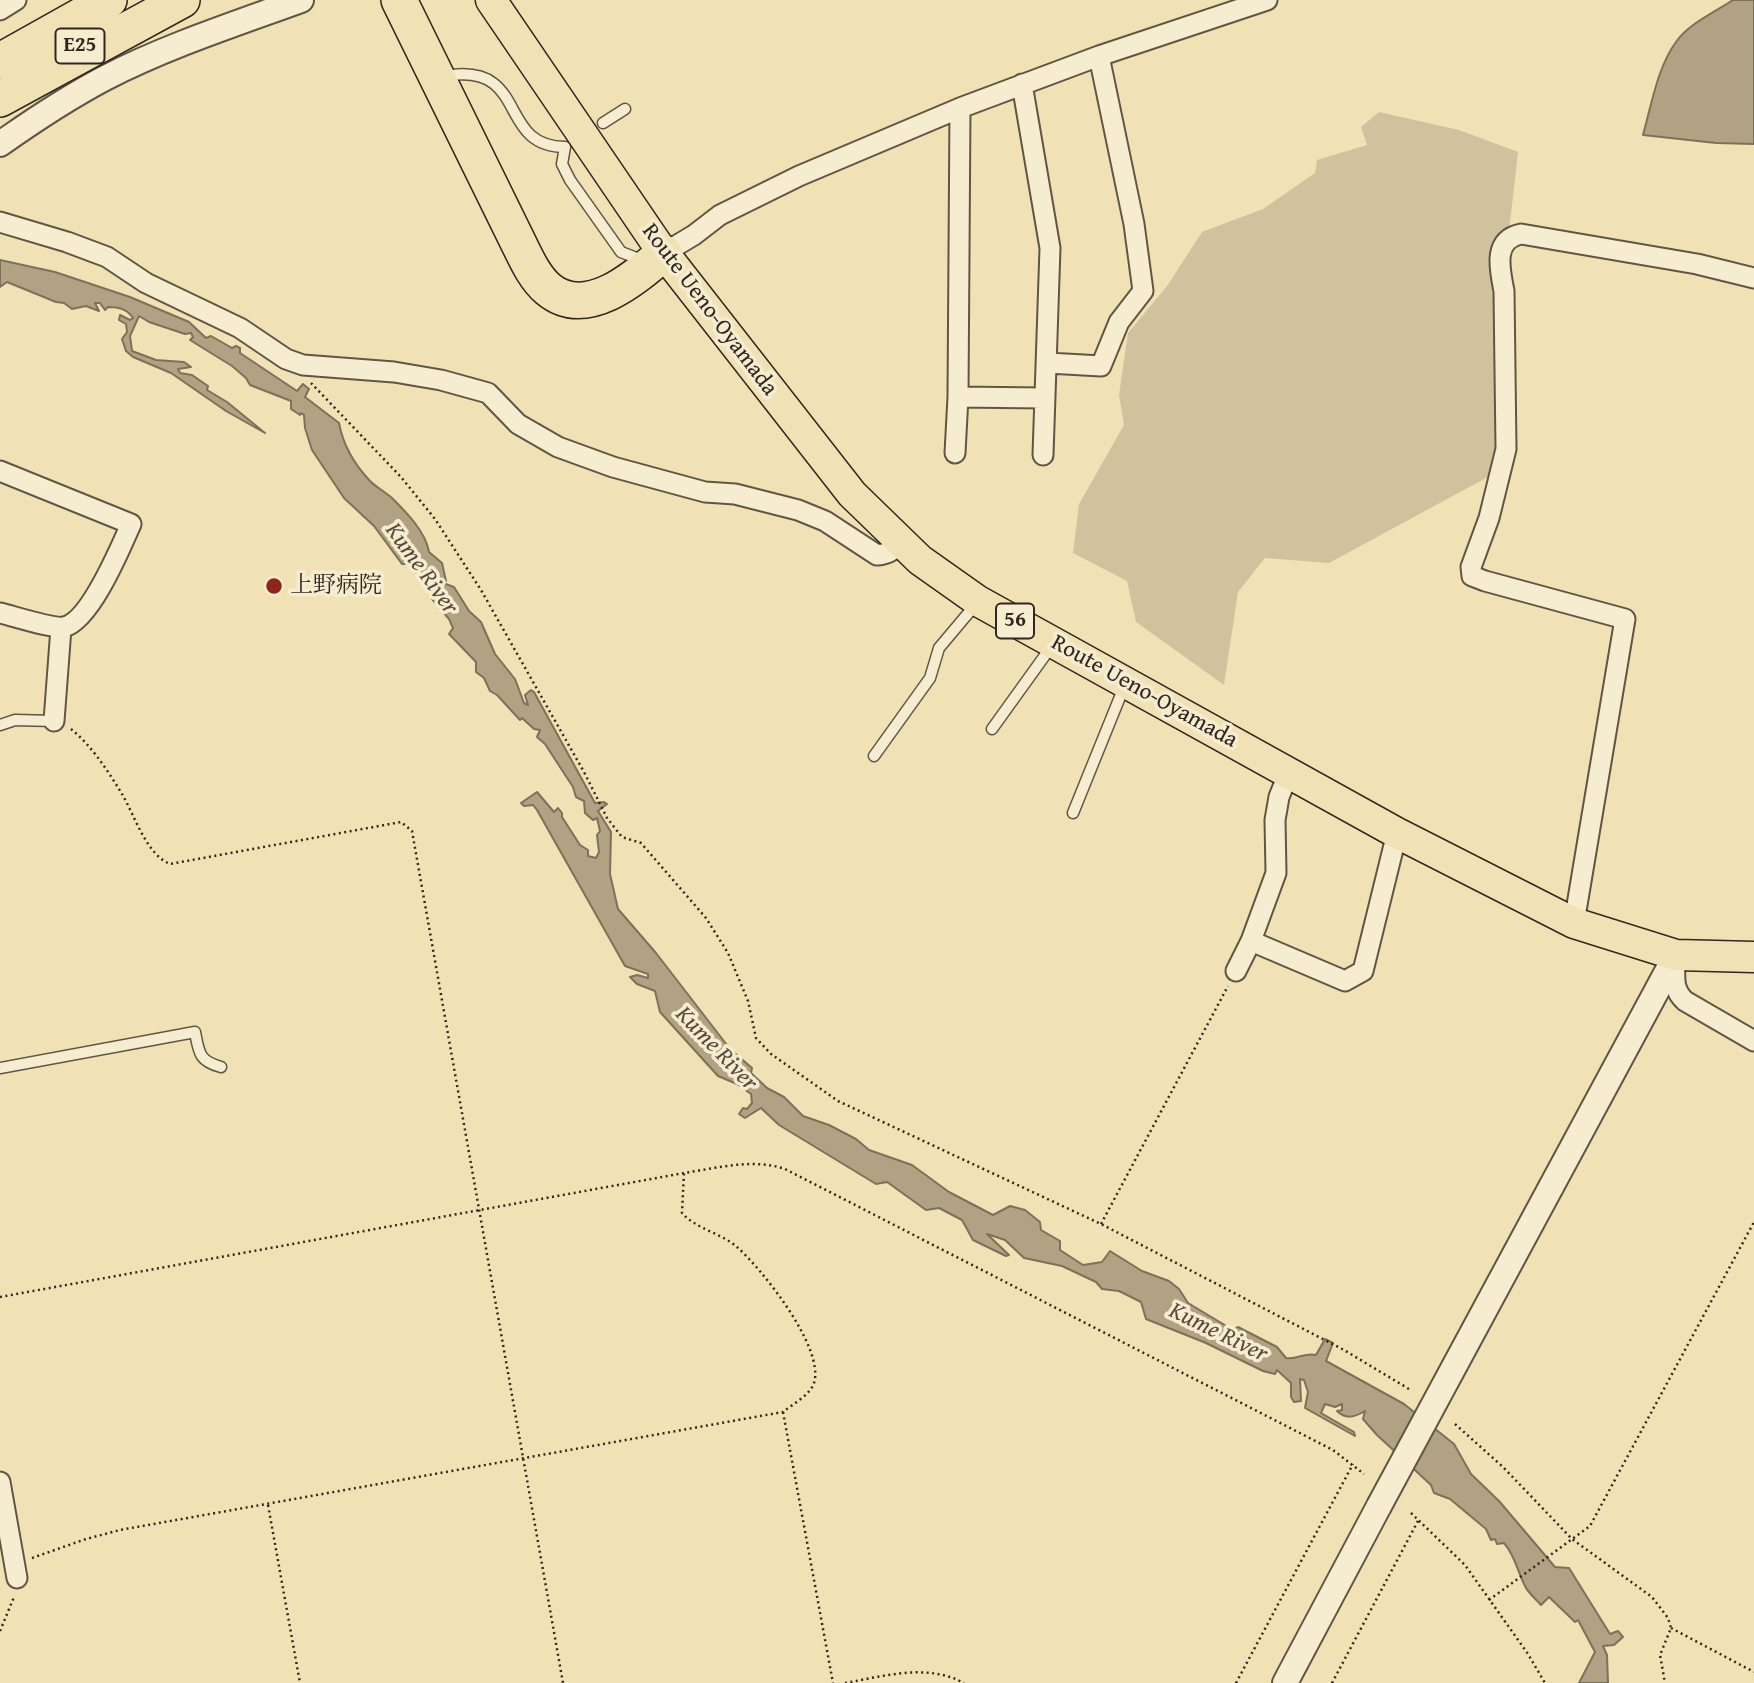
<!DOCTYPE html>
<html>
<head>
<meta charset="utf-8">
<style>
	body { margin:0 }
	canvas { display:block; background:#f1e2b5 }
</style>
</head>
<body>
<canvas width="1754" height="1683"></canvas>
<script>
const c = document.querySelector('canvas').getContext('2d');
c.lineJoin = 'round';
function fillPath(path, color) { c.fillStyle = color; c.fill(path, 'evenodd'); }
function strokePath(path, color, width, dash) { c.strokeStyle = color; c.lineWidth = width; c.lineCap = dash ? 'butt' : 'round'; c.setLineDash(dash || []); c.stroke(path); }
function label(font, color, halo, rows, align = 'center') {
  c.font = font + ' "Gentium Book Plus","Noto Serif JP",serif'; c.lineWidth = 7; c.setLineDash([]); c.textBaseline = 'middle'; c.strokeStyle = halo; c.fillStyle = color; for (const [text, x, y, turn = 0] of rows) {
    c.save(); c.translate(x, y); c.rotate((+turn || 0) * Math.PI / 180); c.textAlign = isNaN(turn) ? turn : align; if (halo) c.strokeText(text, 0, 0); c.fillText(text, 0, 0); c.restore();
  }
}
const green = new Path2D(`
	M1379 112 1459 130 1518 152 1509 232 1497 472 1329 563 1265 558 1238 592 1224 685 1136 622 1127 581 1073 553 1079 504 1124 425 1119 395 1128 333 1167 286 1202 232 1263 209 1315 173 1317 160 1367 145 1361 127Z`);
const water = new Path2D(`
	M1733 0H1754V144L1716 143 1643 135C1651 106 1658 66 1676 42 1688 24 1715 12 1733 0Z
	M0 260 55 272 130 297 189 322 206 338 211 336 232 348 236 346 240 348V353L297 391 303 384 309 389 305 397 339 423C343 445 354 464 370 481 376 487 385 492 392 498 406 512 426 532 429 552L442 563 446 581 443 583 454 587 469 611 481 622 495 654 515 679 524 703 528 705 525 695 531 690 534 692 595 803 604 802 607 804 598 811 611 832 610 874 618 909 656 953 730 1049 752 1068 751 1073 767 1088 784 1097 803 1116 829 1125 856 1139 869 1150 912 1165 949 1192 993 1215 1010 1206 1025 1210 1040 1222 1041 1230 1060 1241V1250L1083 1265 1102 1262 1110 1251 1142 1271 1169 1281 1179 1289 1188 1303 1233 1330 1238 1327 1277 1347 1286 1358C1297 1360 1305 1352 1316 1355L1325 1339 1333 1343 1326 1361 1404 1404 1454 1444 1471 1474 1499 1501 1555 1567 1569 1568 1610 1634 1618 1631 1623 1637 1614 1645 1603 1646 1607 1655 1608 1683H1579L1595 1652 1578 1620 1575 1622 1549 1597 1541 1605C1536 1599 1528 1593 1525 1586 1517 1571 1516 1557 1504 1543L1497 1544 1495 1539 1491 1540 1486 1529 1450 1499 1434 1493 1431 1485 1377 1435 1363 1419 1365 1411C1355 1417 1346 1420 1337 1411L1342 1410V1404L1335 1407 1325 1404 1321 1413 1354 1432 1355 1436 1305 1408 1308 1392 1304 1380 1300 1379 1301 1401 1294 1402 1291 1397V1383L1277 1370 1275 1374 1263 1371 1206 1343 1146 1319 1141 1302 1119 1291 1102 1289 1096 1282 1062 1266 1024 1258 1005 1240 987 1234 1009 1255 1006 1256 973 1240 962 1220 939 1208 926 1210 887 1182 876 1184 779 1125 761 1108 745 1118 739 1114 743 1108 747 1109 752 1103 751 1094 737 1084 718 1076 660 1012 655 991 637 984 630 977 637 975 648 978V974L625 966 537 810 533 805 524 806 521 803 537 792 554 812 558 808 562 813V817L580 845 588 850V856L596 858 599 852 597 835 600 831 597 818 593 820 585 813 584 801 576 797 573 787 545 744 537 737 540 730 534 729 522 718 520 720 497 695 490 691 484 678 476 672V662L449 634 453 628 449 619 432 599 423 578 414 571 412 564H402L374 526 344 498 312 450 305 428 304 415 301 413 300 415 291 409V401L250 385 246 378 232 366 190 340 193 337 191 333 185 334 149 322 139 316 130 336 132 351 156 360 184 362 191 367 178 369 180 373 192 375 208 386 207 390 227 402 265 433 226 411 171 373 133 357 126 351 122 339 127 332 126 324 119 320 120 315 130 320 133 318C127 309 119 307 108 307L105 310 100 303H95L99 311 86 306 72 309 64 303 56 302 7 282 0 287Z`);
const path = new Path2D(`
	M311 383 401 477 435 519 481 590 584 772 607 818 622 837 641 843 706 918 728 953 748 1001 756 1038 771 1054 838 1101 1101 1224 1344 1350 1409 1389
	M71 729C92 746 108 771 122 794 135 816 146 854 170 864L401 822 412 831 563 1683
	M1101 1224 1228 986
	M0 1297 684 1173C717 1168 753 1158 785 1169L1333 1450 1364 1474
	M783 1412 833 1683
	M1455 1424 1503 1467 1572 1539 1652 1597 1668 1618 1671 1628 1660 1655 1665 1683
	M268 1505 300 1683
	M1411 1513 1465 1565 1528 1654 1545 1683
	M32 1558 86 1539 120 1530 783 1412C793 1404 810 1395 814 1383 825 1348 762 1269 737 1247 721 1233 696 1229 682 1213L684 1173
	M1489 1600 1590 1526 1754 1222
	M1671 1628 1754 1672
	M0 1631 14 1597
	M845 1683C885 1676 927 1663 964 1683
	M1236 1683 1353 1464
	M1332 1683 1419 1519`);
const service = new Path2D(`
	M452 75C528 66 498 147 565 147L562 164 570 180 621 252 639 259
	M603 123 625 109
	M0 725 15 720 54 721
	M992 729 1051 647
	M874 756 930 678 939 648 976 604
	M1073 813 1124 687
	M0 1068 195 1032C199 1053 199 1061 221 1067`);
const minor = new Path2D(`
	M0 10 16 0
	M1022 84 1050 248 1043 455
	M0 222 67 242 107 257 146 283 240 328 286 359 303 365 394 372 441 380 488 393 518 424 558 447 613 467 705 492 735 494 798 510 825 521 877 555C888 554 894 550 901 542
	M664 253 694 235 720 215 799 176 960 108 1099 56 1267 0
	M1048 363 1101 366 1119 322 1143 291 1134 224 1099 56
	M958 397 1044 398
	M955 453 958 397 960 108
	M0 471 131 524C120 549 90 621 64 627 53 629 13 616 0 613
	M54 721 61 628
	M1574 923 1625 619 1485 581 1472 576 1471 567 1489 518 1506 449 1504 291C1500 270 1492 240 1521 234L1697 264 1754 278
	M1251 941 1345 981 1363 971 1397 833
	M1675 960C1675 977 1672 989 1685 1001L1754 1041
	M1236 971 1251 941 1276 873 1275 820 1279 797 1289 772
	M0 1482 17 1578`);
const tertiary = new Path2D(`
	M0 144C34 120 69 97 105 78 167 46 235 24 301 0
	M1551 1187 1676 955
	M1285 1683 1379 1506`);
const primary = new Path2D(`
	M491 0 659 247 852 494 920 560 978 601 1054 643 1397 833 1574 923 1676 955 1754 957`);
const motorway = new Path2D(`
	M399 0 518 242C526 258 534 277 548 289 586 321 635 278 664 253
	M0 61 109 0
	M0 99 182 0`);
const tertiaryBridge = new Path2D(`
	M1379 1506 1551 1187`);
const markers = [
	[274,586,9,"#8f2418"]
];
const shields = [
	[80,46,49],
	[1015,621,38]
];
const shieldNames = [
	["E25",80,46],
	["56",1015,621]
];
const streetNames = [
	["Route Ueno-Oyamada",709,310,53],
	["Route Ueno-Oyamada",1144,692,29]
];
const poiNames = [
	["上野病院",290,586]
];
const waterNames = [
	["Kume River",421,569,54],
	["Kume River",716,1049,46],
	["Kume River",1218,1333,26]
];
fillPath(green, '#d0c29c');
fillPath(water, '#b0a282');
strokePath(water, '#7d715a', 2);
strokePath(service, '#615644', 13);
strokePath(minor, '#615644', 23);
strokePath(tertiary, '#615644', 28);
strokePath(primary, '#31271f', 33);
strokePath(motorway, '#31271f', 38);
strokePath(path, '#31271f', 2.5, [2, 3.5]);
strokePath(service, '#f6eccf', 10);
strokePath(minor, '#f6eccf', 19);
strokePath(tertiary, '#f6eccf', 24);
strokePath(primary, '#f1e2b5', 30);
strokePath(motorway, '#f1e2b5', 35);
strokePath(tertiaryBridge, '#615644', 28, []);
strokePath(tertiaryBridge, '#f6eccf', 24);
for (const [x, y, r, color] of markers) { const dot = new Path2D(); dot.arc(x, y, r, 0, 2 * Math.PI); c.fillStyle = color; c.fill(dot); strokePath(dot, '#f6eccf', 2.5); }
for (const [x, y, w] of shields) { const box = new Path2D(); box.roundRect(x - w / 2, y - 17.5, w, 35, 5); c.fillStyle = '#f6eccf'; c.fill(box); strokePath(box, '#31271f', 2); }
label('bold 21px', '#31271f', null, shieldNames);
label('23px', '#31271f', '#f6eccf', streetNames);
label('23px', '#31271f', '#f6eccf', poiNames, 'left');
label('italic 24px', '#574c3d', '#f6eccf', waterNames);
</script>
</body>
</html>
